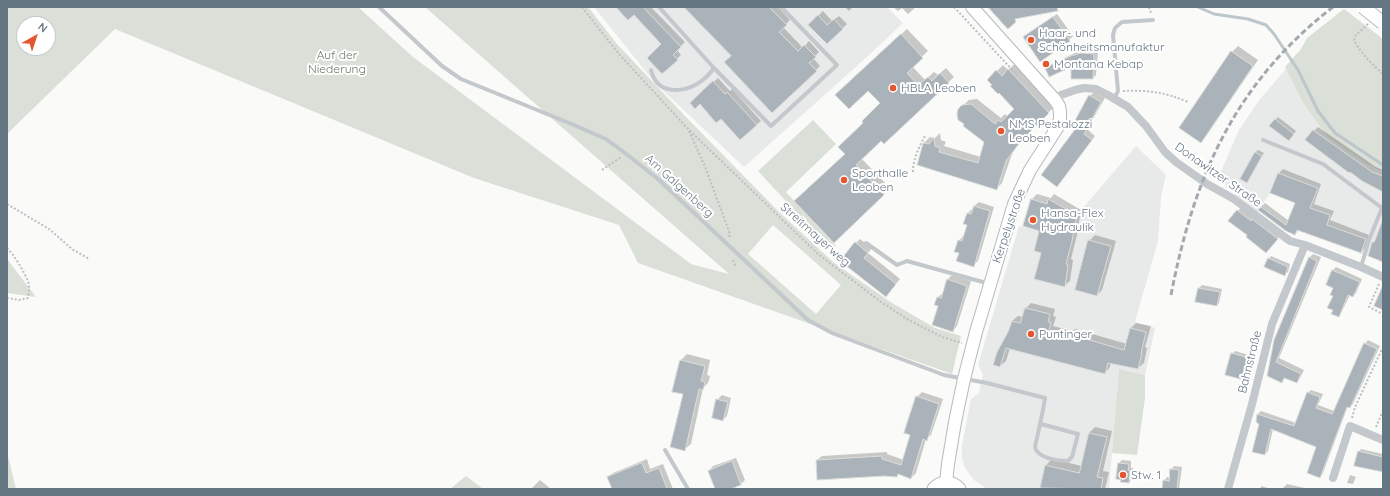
<!DOCTYPE html>
<html>
<head>
<meta charset="utf-8">
<style>
	body { margin:0 }
	#map { position:relative; width:1390px; height:496px; overflow:hidden; background:#fafaf8; font-family:Quicksand,sans-serif }
	canvas { display:block }
	.frame { position:absolute; inset:0; border:8px solid #657683; pointer-events:none }
	.north { position:absolute; left:16px; top:16px; width:40px; height:40px; box-sizing:border-box; background:#fff; border:1px solid #c1c8cd; border-radius:50%; rotate:39deg; font-size:11px; font-weight:700; line-height:16px; text-align:center; color:#657683 }
	.north::after { content:''; display:block; margin:auto; width:14px; height:18px; background:#e4572e; clip-path:polygon(50% 0,100% 100%,50% 72%,0 100%) }
</style>
</head>
<body>
<div id="map">
<canvas width="1390" height="496"></canvas>
<div class="frame"></div>
<div class="north">N</div>
</div>
<script>
const c = document.querySelector('canvas').getContext('2d');
c.lineJoin = 'round';
function fillPath(path, color) { c.fillStyle = color; c.fill(path, 'evenodd'); }
function strokePath(path, color, width, dash) { c.strokeStyle = color; c.lineWidth = width; c.lineCap = dash ? 'butt' : 'round'; c.setLineDash(dash || []); c.stroke(path); }
function label(font, color, halo, rows, align = 'center') {
  c.font = font + ' Quicksand,sans-serif'; c.lineWidth = 4; c.setLineDash([]); c.textBaseline = 'middle'; c.strokeStyle = halo; c.fillStyle = color; for (const [text, x, y, turn = 0] of rows) {
    c.save(); c.translate(x, y); c.rotate((+turn || 0) * Math.PI / 180); c.textAlign = isNaN(turn) ? turn : align; if (halo) c.strokeText(text, 0, 0); c.fillText(text, 0, 0); c.restore();
  }
}
const built = new Path2D(`
	M594 7H887L903 23 868 56 744 167 655 83Z
	M1286 69 1302 101 1368 165 1383 172V258L1380 260 1359 253 1364 239 1327 225 1330 215 1270 193 1257 212 1229 189 1219 176 1239 130 1260 99Z
	M1136 146 1166 175 1161 197 1158 241 1135 322 1155 328 1145 375 1119 369 1109 489H987L974 480 965 468 962 458V445L971 399 979 393 980 387 983 374 978 365 1019 226 1039 231 1048 199 1077 215Z`);
const green = new Path2D(`
	M7 7H358L413 57 691 264 729 274 425 7H588L617 44 685 116 778 211 833 262 892 303 935 328 961 336 952 374 638 263 619 225 474 178 115 29 7 134ZM24 24H48V48H24ZM773 225 841 285 816 314 748 254Z
	M1344 9 1383 39V172L1368 165 1327 136 1302 101 1285 67 1301 49 1307 38Z
	M813 120 836 144 786 192 836 246 831 250 758 171Z
	M7 259 36 297 7 293Z
	M1119 369 1145 375V398L1137 455 1112 453Z
	M7 452 16 489H7Z
	M466 476 483 489H450Z`);
const shadow = new Path2D(`
	M618 7H651L685 42 677 50 681 55 662 73V44L634 14Z
	M686 7H778L790 20 783 27 803 48 809 41 819 52 813 58 820 66 772 112 732 56Z
	M845 7H853L849 11Z
	M893 7H916L908 14 902 8 898 11Z
	M823 11 832 21 839 16 847 24 827 43 809 25Z
	M1057 14 1073 36 1069 40 1028 34Z
	M907 29 928 51 912 66 925 80 934 72 938 75 946 68 954 77 884 143 881 140 861 158 890 188 834 242 846 154 865 123 882 103 868 89H842Z
	M1238 46 1258 60 1207 135 1201 141 1232 52Z
	M1087 50 1098 51 1096 75 1093 78 1072 66 1046 68 1050 65 1075 53Z
	M1015 64 1055 106 1027 134 1014 150 1012 154 1002 183 996 189 918 164 924 143 930 137 935 138 940 133 941 140 946 142 944 146 981 157 985 141 966 124 959 109 969 100 977 99 1001 118 1005 114 1008 117 1016 109 988 80 1003 65 1008 70Z
	M718 78 730 91 732 89 761 121 740 139 721 117 700 103H691Z
	M1094 92 1105 98 1087 129 1095 136 1061 181 1090 96Z
	M1278 117 1296 131 1292 137 1275 120Z
	M1318 127 1376 167 1383 170V191L1314 131Z
	M1258 150 1264 153 1249 179 1255 153Z
	M1283 169 1321 184 1314 204 1334 211 1330 220 1369 235 1365 248 1361 252 1300 229 1295 234 1261 207 1265 203 1289 221 1297 202 1278 174Z
	M1037 194 1051 198 1054 194 1081 210 1077 235 1071 259 1073 260 1070 281 1064 286 1043 253 1040 231 1024 226 1032 199Z
	M979 202 994 207 978 261 973 265 960 252 959 241 963 236 965 237 968 225V213L972 209H974V206Z
	M1241 207 1281 234 1270 248 1249 235 1238 211Z
	M1095 235 1116 241 1102 290 1097 295 1089 241Z
	M860 239 872 248 868 253 900 279 890 291 854 269 856 243Z
	M1313 254 1321 257 1279 358 1304 370 1300 378 1297 382 1286 377 1282 382 1268 375 1309 258Z
	M1271 256 1290 264 1288 272 1285 274 1269 259Z
	M1336 267 1362 279 1356 293 1353 296 1350 295 1341 313 1339 316 1334 310V288L1327 285 1333 270Z
	M952 275 971 281 957 326 953 331 940 306 938 297 943 293 947 280Z
	M1202 285 1222 289 1219 303 1217 305 1196 301 1199 288Z
	M1031 303 1055 309 1053 316 1056 317 1053 326 1073 331 1075 329 1127 344 1131 328 1136 323 1151 326 1145 347 1147 348 1144 363 1138 368 1111 362 1110 367 1105 373 1010 348 1006 361 1000 366 1012 321 1018 316 1023 317 1026 308Z
	M1368 340 1380 346 1353 404 1350 407 1348 406 1323 473 1320 477 1317 447 1273 429 1268 451 1265 454 1258 414 1261 411 1296 423 1308 393 1311 390 1323 394 1318 405 1334 411 1365 344Z
	M1235 351 1252 356 1247 376 1244 379 1232 354Z
	M687 354 710 360 707 375 710 376 708 383 703 388 691 444 685 449 684 393 681 360Z
	M922 392 943 399 931 435 926 439 916 473 911 478 899 474 897 476 817 460 822 456 887 452V454L904 460 912 434 917 397Z
	M722 395 731 398 727 416 723 420 717 400Z
	M1095 427 1112 431 1103 471 1109 472 1105 489H1048L1041 487 1046 465 1052 459 1082 466 1089 433Z
	M1361 449 1383 454V471L1359 452Z
	M736 458 745 480 741 484 729 489H716L709 471 713 466Z
	M647 459 650 469 663 464 673 489H613L608 477 613 473Z
	M1122 460 1131 461V468H1133L1132 479 1129 482 1119 463Z
	M1174 466 1182 467 1179 489H1163L1164 481 1167 477 1170 478 1171 470Z
	M1350 475 1356 477 1353 484 1347 483Z
	M540 480 551 489H531Z
	M1287 484 1309 489H1282Z
	M1262 486 1270 489H1259Z`);
const stream = new Path2D(`
	M1198 7 1214 14 1248 19 1266 25 1274 34 1298 70 1318 111 1335 133 1383 165`);
const building = new Path2D(`
	M616 7H643L681 47 673 55 678 60 662 74 647 58 661 44 634 15 628 20Z
	M684 7H769L787 25 779 32 798 51 804 45 816 57 809 63 817 71 772 113 724 62 731 56Z
	M988 7H1057L1058 11 1015 19 1016 22 1008 29Z
	M818 15 827 25 834 19 843 29 827 44 808 25Z
	M1053 17 1070 41 1040 62 1023 37Z
	M901 34 923 58 907 73 918 85 928 77 932 81 940 73 949 83 884 144 881 141 856 165 884 195 834 243 794 201 845 154 838 147 863 123 862 121 880 103 868 91 849 109 835 95Z
	M1231 51 1253 66 1201 143 1179 128Z
	M1082 53 1094 54 1093 79H1071V67L1049 77 1045 68 1071 56Z
	M1008 69 1049 113 1021 141 1006 161 997 190 917 165 923 143 929 144 934 138 935 146 940 148 939 152 978 163 984 142 963 126 964 124 958 120 957 114 958 109 962 105 971 104 995 124 998 120 1001 122 1014 109 999 93 998 94 990 86 992 85 987 80 996 70 1002 76Z
	M713 81 725 94 727 92 757 125 740 140 721 119 716 123 700 104 695 109 690 103Z
	M1089 95 1101 102 1084 134 1092 140 1057 187 1041 175 1079 124 1075 121Z
	M1275 119 1294 134 1289 141 1269 126Z
	M1313 130 1372 172 1383 176V192L1362 181 1350 172 1349 173 1305 140Z
	M1255 152 1262 156 1247 183 1240 179Z
	M1278 173 1318 188 1310 208 1330 215 1327 225 1366 239 1361 253 1297 230 1295 235 1286 231 1258 210 1261 207 1286 225 1295 203 1270 193Z
	M1031 199 1047 204 1048 199 1077 215 1072 241 1066 264 1068 265 1065 287 1034 279 1041 253 1034 251 1039 231 1023 226Z
	M974 206 990 211 974 267 956 261 959 253 954 252 958 240 962 241 967 225 963 224 967 213 971 214Z
	M1237 210 1251 221 1252 219 1278 239 1266 253 1246 237 1247 235 1228 221Z
	M1382 222H1383V262L1368 256 1372 242H1374Z
	M1088 240 1111 246 1097 296 1075 290Z
	M855 242 868 253 864 258 896 284 886 297 840 261Z
	M1309 257 1317 261 1276 362 1301 374 1297 383 1284 378 1282 383 1267 376 1274 340Z
	M1268 258 1288 267 1285 276 1264 267Z
	M1332 270 1360 282 1353 297 1348 295 1339 317 1331 314 1333 310 1327 308 1333 296 1330 295 1333 288 1326 285Z
	M947 279 967 286 953 332 932 325 938 306 934 305 937 297 941 298Z
	M1383 285V310L1374 306Z
	M1198 288 1220 292 1217 306 1195 302Z
	M1025 308 1050 314 1048 322H1051L1049 331 1068 336 1069 334 1124 350 1130 328 1146 332 1141 353H1142L1138 369 1108 363 1105 374 1006 348 1000 367 993 365 997 352 1008 332 1012 321 1020 323Z
	M1364 343 1377 349 1350 408 1347 407 1320 478 1307 473 1316 447 1271 429 1265 455 1252 452 1259 424 1256 422 1257 414 1294 426 1307 392 1320 397 1316 408 1332 414Z
	M1231 353 1250 358 1244 380 1225 375Z
	M680 360 705 366 701 381 705 382 703 390 699 389 685 451 670 447 683 394 672 392Z
	M916 396 939 404 927 441 923 439 911 479 898 474 897 477 884 476 817 480 816 460 882 456V459L901 465 910 435 904 433Z
	M716 399 728 402 723 421 712 418Z
	M1089 433 1107 437 1097 477 1103 478 1101 489 1040 488 1045 465 1079 473Z
	M1358 451 1383 457V472L1354 466Z
	M732 461 741 485 731 489H715L708 471Z
	M642 463 646 473 659 468 667 489H612L607 477Z
	M1118 463 1129 464 1128 470 1130 471 1129 483 1120 482 1121 480 1116 479Z
	M1170 469 1179 470 1177 489H1162L1163 480 1169 481Z`);
const path = new Path2D(`
	M582 7 618 53 689 130 818 254 881 302 907 319 942 337 962 343
	M954 7 1017 75
	M1149 7 1151 13
	M1368 24 1356 35 1354 40C1361 54 1372 64 1383 74
	M1123 91C1149 90 1164 92 1188 102
	M689 131 706 169 730 234 729 238
	M602 170 621 157
	M913 172C913 159 919 147 925 136
	M7 204 49 229 72 249 89 259
	M7 248C15 256 23 270 28 281 30 287 29 292 28 298L19 300 7 298
	M733 260 736 267
	M1379 284 1369 307 1383 314
	M1352 418 1355 407 1383 347
	M1376 427 1383 411`);
const lane = new Path2D(`
	M379 7 442 66 461 79 574 125 606 139 625 153 658 179 808 320 832 333 944 375 987 383 1045 398C1043 412 1040 424 1037 438 1036 442 1034 447 1036 450 1042 459 1059 461 1068 461L1072 457 1078 434 1041 424
	M659 7 714 68 771 126 837 65 781 7
	M651 70C657 96 686 94 704 79 708 76 711 72 714 68
	M1114 99 1118 91 1113 35 1115 28 1122 22 1153 20
	M1263 140 1323 164 1382 208 1369 240 1361 267
	M866 243 897 265 907 261 990 284
	M665 450 688 489`);
const street = new Path2D(`
	M1055 100 1061 95 1075 90 1084 88 1096 89 1108 95 1128 107 1146 126 1165 152 1176 162 1207 184 1234 199 1290 241 1305 245 1361 267 1383 277
	M1333 478 1350 426 1383 440
	M1228 489 1252 404 1272 324 1305 245`);
const secondary = new Path2D(`
	M946 483 948 464 955 422 964 379 976 332 1014 204 1030 170 1057 128 1060 119V112L1059 106 1055 100 972 7`);
const primary = new Path2D(`
	M934 489C941 481 952 481 959 489`);
const rail = new Path2D(`
	M1171 295C1194 176 1235 83 1333 7`);
const primaryBridge = new Path2D(`
	M1363 7 1383 23`);
const markers = [
	[1031,40,4,"#e4572e"],
	[1046,64,4,"#e4572e"],
	[893,88,4,"#e4572e"],
	[1001,131,4,"#e4572e"],
	[844,180,4,"#e4572e"],
	[1033,220,4,"#e4572e"],
	[1031,334,4,"#e4572e"],
	[1123,475,4,"#e4572e"]
];
const poiNames = [
	["Haar- und",1039,33],
	["Schönheitsmanufaktur",1039,47],
	["Montana Kebap",1054,64],
	["HBLA Leoben",901,88],
	["NMS Pestalozzi",1009,124],
	["Leoben",1009,138],
	["Sporthalle",852,173],
	["Leoben",852,187],
	["Hansa-Flex",1041,213],
	["Hydraulik",1041,227],
	["Puntinger",1039,334],
	["Stw. 1",1131,475]
];
const parkNames = [
	["Auf der",337,55],
	["Niederung",337,69]
];
const streetNames = [
	["Donawitzer Straße",1218,175,35],
	["Am Galgenberg",679,186,42],
	["Kerpelystraße",1009,226,-71],
	["Streitmayerweg",815,235,42],
	["Bahnstraße",1250,362,-76]
];
fillPath(built, '#e8e9e9');
fillPath(green, '#dadfd7');
fillPath(shadow, '#0003');
strokePath(stream, '#bbc7cb', 3);
fillPath(building, '#aab3b9');
strokePath(building, '#dcdcda', 1);
strokePath(secondary, '#b3babf', 14);
strokePath(primary, '#b5babe', 15);
strokePath(path, '#bbbfc2', 2, [2, 2]);
strokePath(lane, '#c3c8cc', 4);
strokePath(street, '#c3c8cc', 8);
strokePath(secondary, '#fff', 12);
strokePath(primary, '#fff', 13);
strokePath(rail, '#a2aab0', 3, [6, 3]);
strokePath(primaryBridge, '#b5babe', 15, []);
strokePath(primaryBridge, '#fff', 13);
for (const [x, y, r, color] of markers) { const dot = new Path2D(); dot.arc(x, y, r, 0, 2 * Math.PI); c.fillStyle = color; c.fill(dot); strokePath(dot, '#fff', 1.5); }
label('12px', '#657683', '#fff', poiNames, 'left');
label('12px', '#687a64', '#fff', parkNames);
label('12px', '#657683', '#fff', streetNames);
</script>
</body>
</html>
